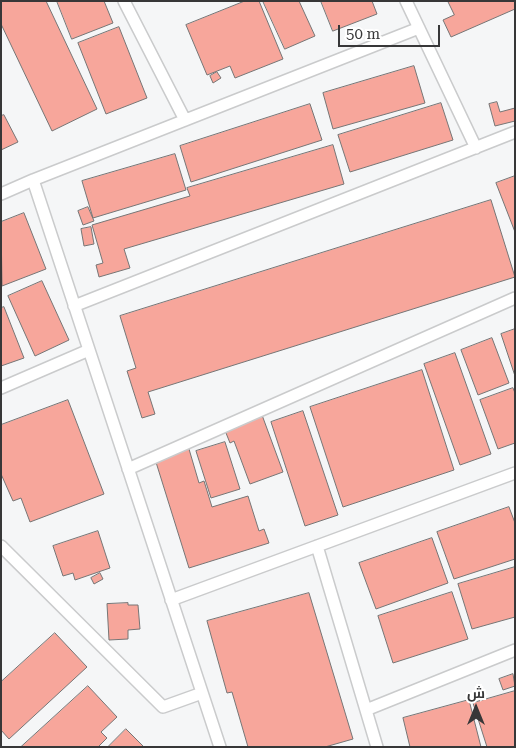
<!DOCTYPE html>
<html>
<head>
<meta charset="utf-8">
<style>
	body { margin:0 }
	#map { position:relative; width:516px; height:748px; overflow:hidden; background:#f5f6f7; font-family:"Roboto Serif",Cairo,serif }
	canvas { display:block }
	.frame { position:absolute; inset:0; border:2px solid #373738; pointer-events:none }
	.north { position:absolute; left:451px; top:683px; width:50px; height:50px; -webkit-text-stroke:4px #fff; paint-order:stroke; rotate:0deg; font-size:14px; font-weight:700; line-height:20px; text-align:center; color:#373738 }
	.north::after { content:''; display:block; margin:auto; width:18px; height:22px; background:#373738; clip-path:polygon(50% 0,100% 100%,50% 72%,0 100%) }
	.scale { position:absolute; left:338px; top:25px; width:102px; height:22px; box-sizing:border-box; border:2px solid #373738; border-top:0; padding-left:6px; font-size:15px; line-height:18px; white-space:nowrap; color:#373738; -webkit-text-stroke:4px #fff; paint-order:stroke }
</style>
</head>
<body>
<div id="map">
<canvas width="516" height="748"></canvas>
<div class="frame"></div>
<div class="north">ش</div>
<div class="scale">50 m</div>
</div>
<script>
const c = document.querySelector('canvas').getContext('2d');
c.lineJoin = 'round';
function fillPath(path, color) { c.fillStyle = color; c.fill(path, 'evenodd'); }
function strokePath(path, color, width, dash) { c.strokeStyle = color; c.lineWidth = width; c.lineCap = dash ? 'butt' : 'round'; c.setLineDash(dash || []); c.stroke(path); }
const building = new Path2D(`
	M1 1H46L97 109 52 131 1 24Z
	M57 1H104L113 23 72 39Z
	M245 1H259L283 59 235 78 230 66 207 75 186 25Z
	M263 1H299L315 36 285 49Z
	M321 1H372L377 14 333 31Z
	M448 1H515V9L451 37 443 20 454 15Z
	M119 27 147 98 106 114 78 43Z
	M414 66 425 103 333 129 323 93Z
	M217 72 221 78 213 83 210 76Z
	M497 102 500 112 515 108V121L495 126 489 104Z
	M441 103 453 140 350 172 338 135Z
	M310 104 322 140 191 182 180 146Z
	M4 115 18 142 1 150V116Z
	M333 145 344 184 124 249 130 268 99 277 96 265 103 263 92 225 190 196 187 188Z
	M175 154 186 190 93 218 82 181Z
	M515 176V232L496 183Z
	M491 200 515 277 148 392 155 414 142 418 127 371 136 368 120 316Z
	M88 207 94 221 83 225 78 211Z
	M24 213 46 269 2 286 1 222Z
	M91 227 94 244 84 246 81 229Z
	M42 281 69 340 35 356 8 296Z
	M4 307 24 358 1 366V308Z
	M515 329V376L501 334Z
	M492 338 509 383 478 395 461 350Z
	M455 353 491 454 460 465 424 364Z
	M422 370 454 470 343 507 310 407Z
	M513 388 515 393V443L498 449 480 400Z
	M68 400 104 494 30 522 21 498 13 501 1 474V425Z
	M303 411 338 515 305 526 271 422Z
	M262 415 283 472 250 484 234 441 230 443 224 428Z
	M225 442 240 489 211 498 196 451Z
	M189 449 199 483 204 481 212 507 248 496 259 531 264 529 269 543 189 568 155 459Z
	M509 507 515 523V559L454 579 437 532Z
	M98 531 110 568 75 580 73 573 63 576 53 546Z
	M432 538 448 583 376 609 359 563Z
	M515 567V617L472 629 458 584Z
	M100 573 103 579 94 584 91 578Z
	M452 592 468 639 393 663 378 616Z
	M309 593 353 739 325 747H248L232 692 227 693 207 621Z
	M128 603V605H138L140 629 128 630V639L109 640 107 604Z
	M55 633 87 667 9 739 1 730V682Z
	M513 674 515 686 503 690 499 679Z
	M88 686 117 717 101 732 107 738 98 747H21Z
	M515 691V747H487L473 703Z
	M469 700 481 747H410L403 718Z
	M126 729 144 747H108Z`);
const street = new Path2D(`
	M124 1 185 120
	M406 1 476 148
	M33 180 220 747
	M1 194 33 180 419 28
	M74 306 515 132
	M1 388 89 350
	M128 469 515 298
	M1 546 163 707 202 693
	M317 546 377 747
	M171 600 515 473
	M366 710 515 650`);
fillPath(building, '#f7a69b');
strokePath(building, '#767575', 1);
strokePath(street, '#cacbcc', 14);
strokePath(street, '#fff', 11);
</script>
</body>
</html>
